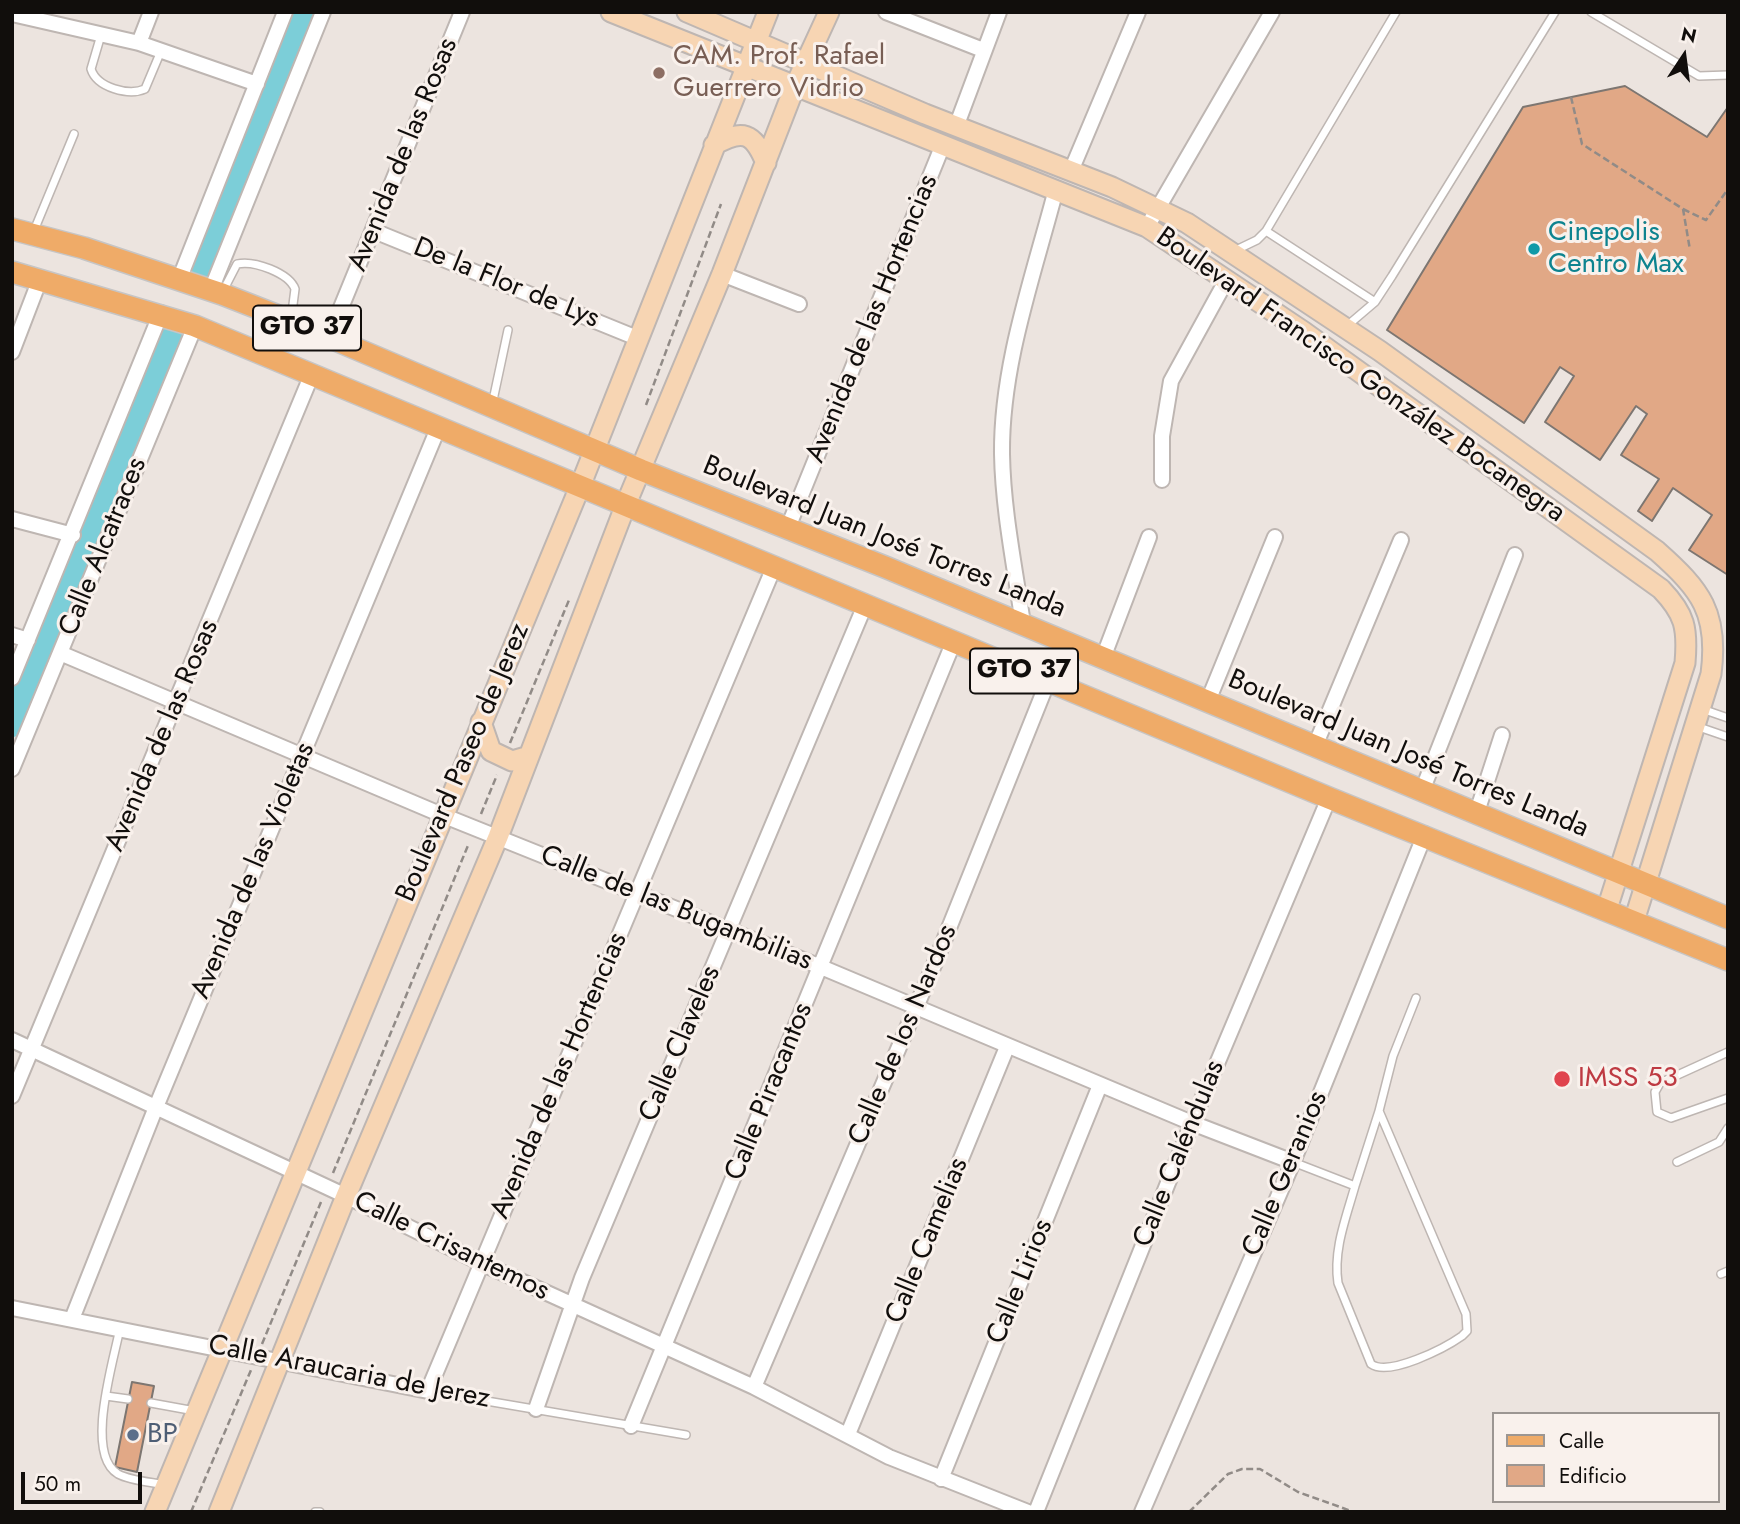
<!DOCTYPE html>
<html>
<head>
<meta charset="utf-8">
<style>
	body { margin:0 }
	#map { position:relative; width:1740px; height:1524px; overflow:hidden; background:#ece4df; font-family:Jost,sans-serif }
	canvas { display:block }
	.frame { position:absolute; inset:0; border:14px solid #110e0c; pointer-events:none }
	.legend { position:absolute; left:1492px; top:1412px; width:228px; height:91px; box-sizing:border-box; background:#f9f1ec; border:2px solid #9c9692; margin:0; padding:9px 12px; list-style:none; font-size:21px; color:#110e0c }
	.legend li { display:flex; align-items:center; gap:14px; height:35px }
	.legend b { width:35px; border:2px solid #9c9692 }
	.north { position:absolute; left:1649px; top:21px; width:70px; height:70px; -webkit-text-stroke:5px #f9f1ec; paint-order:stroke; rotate:13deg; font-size:19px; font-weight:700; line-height:28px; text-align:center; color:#110e0c }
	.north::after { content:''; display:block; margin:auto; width:24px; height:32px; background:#110e0c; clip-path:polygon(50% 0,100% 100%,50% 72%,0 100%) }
	.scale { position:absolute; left:21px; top:1472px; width:121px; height:32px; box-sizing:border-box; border:4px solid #110e0c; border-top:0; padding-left:9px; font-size:21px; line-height:24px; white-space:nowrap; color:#110e0c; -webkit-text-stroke:5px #f9f1ec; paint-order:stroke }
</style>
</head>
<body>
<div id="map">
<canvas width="1740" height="1524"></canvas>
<div class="frame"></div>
<ul class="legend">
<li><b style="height:9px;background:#efab68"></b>Calle</li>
<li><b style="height:19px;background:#e1a886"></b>Edificio</li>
</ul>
<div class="north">N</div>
<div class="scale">50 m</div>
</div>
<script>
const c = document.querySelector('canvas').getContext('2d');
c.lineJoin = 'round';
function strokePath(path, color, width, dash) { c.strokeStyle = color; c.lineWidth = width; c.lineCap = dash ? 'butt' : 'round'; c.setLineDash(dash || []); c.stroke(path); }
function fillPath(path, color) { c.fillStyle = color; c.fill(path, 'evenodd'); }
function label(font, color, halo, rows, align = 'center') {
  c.font = font + ' Jost,sans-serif'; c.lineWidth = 6; c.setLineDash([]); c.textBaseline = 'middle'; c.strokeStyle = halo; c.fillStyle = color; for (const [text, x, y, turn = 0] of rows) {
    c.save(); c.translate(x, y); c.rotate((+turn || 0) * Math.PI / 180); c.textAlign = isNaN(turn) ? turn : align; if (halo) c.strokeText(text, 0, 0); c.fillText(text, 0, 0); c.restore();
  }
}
const river = new Path2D(`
	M199 269 304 12
	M12 723 171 335`);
const building = new Path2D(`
	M1625 86 1707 137 1728 107V575L1689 550 1712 515 1673 488 1652 521 1638 511 1659 479 1621 455 1647 414 1636 406 1600 460 1545 422 1574 376 1560 367 1524 423 1387 330 1523 107Z
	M132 1382 154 1386 137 1472 115 1467Z`);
const path = new Path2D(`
	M1571 97 1582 144 1683 209 1690 250
	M1683 209 1706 220 1728 189
	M646 405 721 204
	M510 743 569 600
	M481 814 497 775
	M333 1173 469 843
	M262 1344 321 1202
	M191 1512 251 1370
	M1189 1512 1228 1474 1242 1469H1260L1298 1492 1354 1512`);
const lane = new Path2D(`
	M1591 12 1699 76 1728 75
	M101 35 91 69C97 88 129 96 145 89L161 51
	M1266 231 1375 302
	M33 233 74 134
	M1234 251 1257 240 1266 231 1396 12
	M222 293 237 264C254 260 289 273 295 289L291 320
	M1348 325 1375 302 1392 276 1555 12
	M492 405 508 330
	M1702 709 1728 718
	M1696 726 1728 737
	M1728 1052 1660 1083 1655 1092 1657 1112 1671 1118 1728 1098
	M1293 1162 1355 1186C1346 1218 1333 1250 1338 1283L1371 1364C1389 1377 1445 1348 1462 1336L1467 1331 1466 1314 1379 1111 1393 1056 1416 998
	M1677 1162 1719 1142 1728 1128
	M1355 1186 1379 1111
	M1721 1274 1728 1271
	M120 1328C114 1360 84 1454 118 1474 131 1481 151 1482 166 1485
	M428 1391 686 1435
	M106 1396 128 1399
	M151 1403 195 1411
	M315 1512H320`);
const street = new Path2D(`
	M886 12 983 50
	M12 14 139 43 257 84
	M139 43 151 12
	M956 127 999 12
	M1071 171 1138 12
	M1147 227 1272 12
	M374 231 637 338
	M722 274 799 304
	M179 280 285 12
	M211 290 323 12
	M329 337 462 12
	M12 352 40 279
	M1162 480V436L1171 381 1227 279
	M12 519 73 535
	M787 530 942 147
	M1023 624C1015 568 1003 511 1002 454 1001 366 1033 277 1055 193
	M12 635 28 640
	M60 653 442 815 821 967 1192 1123 1293 1162
	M1103 658 1149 537
	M12 678 161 313
	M1208 701 1275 537
	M1315 746 1401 540
	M12 769 195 326
	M1422 791 1515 555
	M1476 815 1502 735
	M12 1040 346 1196 481 1263 754 1387 889 1457 1028 1512
	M12 1096 312 374
	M12 1308 428 1391 774 567
	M72 1319 156 1107 439 426
	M754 1387 937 958 1048 681
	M536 1409 582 1278 865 605
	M631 1426 954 641
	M848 1434 1007 1047
	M941 1479 1100 1085
	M1036 1512 1192 1123 1329 798
	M1142 1512 1293 1162 1425 834`);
const secondary = new Path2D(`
	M611 12 1147 227 1304 332 1661 589C1685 614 1688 628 1685 663L1607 909
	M687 12 925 114 1112 187 1187 223 1380 351 1657 551C1701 590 1719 613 1711 674L1634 921
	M714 145C743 129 753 132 766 163
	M481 722 491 751 512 761 529 756
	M155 1512 581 484 768 12
	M219 1512 346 1196 498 837 626 504 722 274 795 86 829 12`);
const primary = new Path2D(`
	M12 229 84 248 222 294 291 321 641 470 885 567 1728 918
	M12 272 195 326 1329 798 1728 960`);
const markers = [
	[659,73,7,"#8d6e63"],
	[1534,249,7,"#0f9aa8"],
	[1562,1079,9,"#e0444e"],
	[133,1435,7,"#5c6f8a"]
];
const shields = [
	[307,328,108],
	[1024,671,108]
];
const shieldNames = [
	["GTO 37",307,328],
	["GTO 37",1024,671]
];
const educationNames = [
	["CAM. Prof. Rafael",673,57],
	["Guerrero Vidrio",673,89]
];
const streetNames = [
	["Avenida de las Rosas",404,155,-68],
	["De la Flor de Lys",506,284,22],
	["Avenida de las Hortencias",873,319,-68],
	["Boulevard Francisco González Bocanegra",1360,376,35],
	["Boulevard Juan José Torres Landa",884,538,22],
	["Calle Alcatraces",104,547,-68],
	["Avenida de las Rosas",163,736,-67],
	["Boulevard Juan José Torres Landa",1408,755,23],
	["Boulevard Paseo de Jerez",464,763,-67],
	["Avenida de las Violetas",254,871,-67],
	["Calle de las Bugambilias",676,909,22],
	["Calle de los Nardos",904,1035,-67],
	["Calle Claveles",681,1044,-67],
	["Avenida de las Hortencias",560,1076,-67],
	["Calle Piracantos",770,1092,-68],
	["Calle Caléndulas",1180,1154,-68],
	["Calle Geranios",1286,1174,-67],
	["Calle Camelias",928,1241,-68],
	["Calle Crisantemos",451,1247,26],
	["Calle Lirios",1021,1282,-68],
	["Calle Araucaria de Jerez",349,1373,11]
];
const cultureNames = [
	["Cinepolis",1548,233],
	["Centro Max",1548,265]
];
const healthNames = [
	["IMSS 53",1578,1079]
];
const serviceNames = [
	["BP",147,1435]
];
strokePath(river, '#7cced8', 28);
fillPath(building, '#e1a886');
strokePath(building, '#7d7671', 2);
strokePath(lane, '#beb6b2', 10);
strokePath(street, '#beb6b2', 18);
strokePath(secondary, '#beb6b2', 23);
strokePath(primary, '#c6c5c5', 24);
strokePath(path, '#918b87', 2.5, [7, 3.5]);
strokePath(lane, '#fff', 7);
strokePath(street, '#fff', 14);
strokePath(secondary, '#f7d5b3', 19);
strokePath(primary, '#efab68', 21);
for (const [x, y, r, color] of markers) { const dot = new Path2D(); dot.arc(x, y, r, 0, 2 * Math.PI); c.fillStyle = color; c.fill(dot); strokePath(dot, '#f9f1ec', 2.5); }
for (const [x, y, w] of shields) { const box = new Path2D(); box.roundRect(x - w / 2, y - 22.5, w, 45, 5); c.fillStyle = '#f9f1ec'; c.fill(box); strokePath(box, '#110e0c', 2); }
label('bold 26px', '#110e0c', null, shieldNames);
label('28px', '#785e54', '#f9f1ec', educationNames, 'left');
label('28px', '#110e0c', '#f9f1ec', streetNames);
label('28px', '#0d838f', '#f9f1ec', cultureNames, 'left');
label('28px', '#be3a42', '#f9f1ec', healthNames, 'left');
label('28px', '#4e5e75', '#f9f1ec', serviceNames, 'left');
</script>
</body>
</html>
